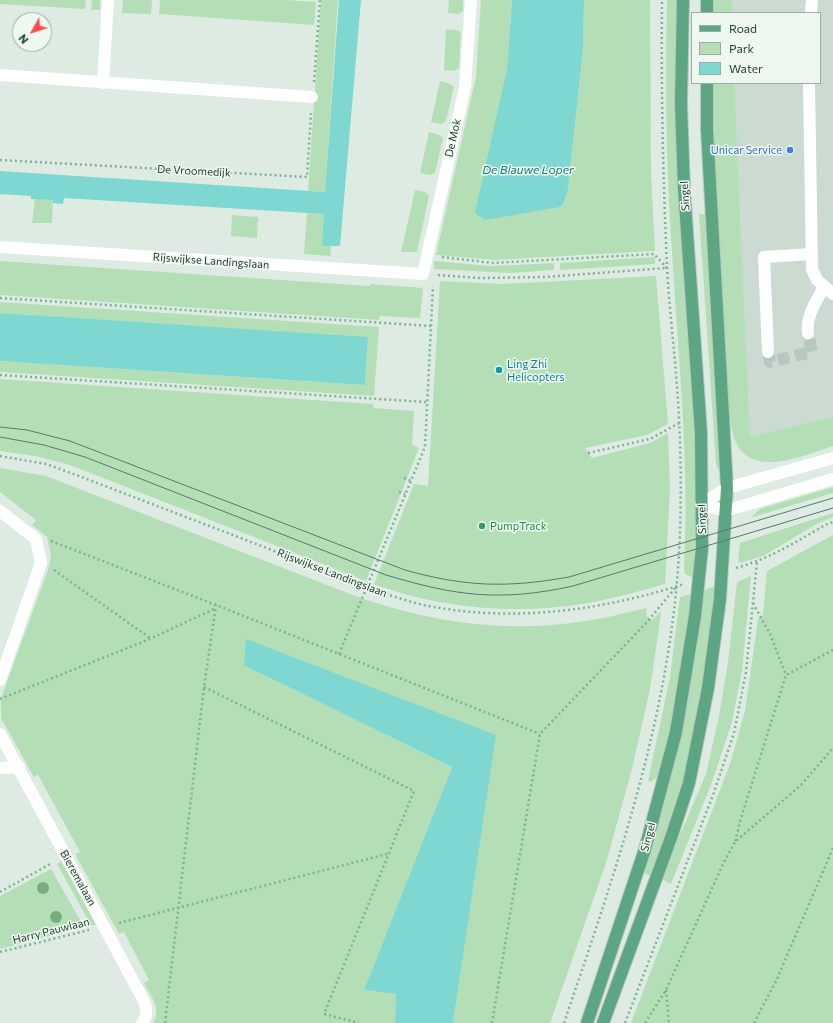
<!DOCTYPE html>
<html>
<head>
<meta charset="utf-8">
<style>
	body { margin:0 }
	#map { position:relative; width:833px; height:1023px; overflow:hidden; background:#deebe2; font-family:Commissioner,sans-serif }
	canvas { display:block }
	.legend { position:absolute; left:691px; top:12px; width:130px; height:72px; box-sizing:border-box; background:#eef8f1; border:1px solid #9bada3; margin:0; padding:5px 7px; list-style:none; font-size:12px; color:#1e3d2d }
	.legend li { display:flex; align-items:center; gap:8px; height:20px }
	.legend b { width:20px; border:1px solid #9bada3 }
	.north { position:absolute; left:12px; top:12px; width:40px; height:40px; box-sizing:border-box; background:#eef8f1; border:1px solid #9bada3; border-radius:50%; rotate:231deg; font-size:11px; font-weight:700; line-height:16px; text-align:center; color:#1e3d2d }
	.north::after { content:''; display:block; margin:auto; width:14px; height:18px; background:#ff4b48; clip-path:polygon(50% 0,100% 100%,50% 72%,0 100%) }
</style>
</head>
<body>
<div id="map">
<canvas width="833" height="1023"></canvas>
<ul class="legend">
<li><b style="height:5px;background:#5da683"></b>Road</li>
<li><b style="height:11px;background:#b4dfb6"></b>Park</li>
<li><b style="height:11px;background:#7fd7d1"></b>Water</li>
</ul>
<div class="north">N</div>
</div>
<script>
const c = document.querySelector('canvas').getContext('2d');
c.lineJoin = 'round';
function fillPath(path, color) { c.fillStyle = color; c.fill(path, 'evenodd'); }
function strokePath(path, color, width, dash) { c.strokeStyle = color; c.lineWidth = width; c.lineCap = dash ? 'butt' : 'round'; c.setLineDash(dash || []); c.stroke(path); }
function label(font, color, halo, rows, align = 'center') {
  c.font = font + ' Commissioner,sans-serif'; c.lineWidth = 3; c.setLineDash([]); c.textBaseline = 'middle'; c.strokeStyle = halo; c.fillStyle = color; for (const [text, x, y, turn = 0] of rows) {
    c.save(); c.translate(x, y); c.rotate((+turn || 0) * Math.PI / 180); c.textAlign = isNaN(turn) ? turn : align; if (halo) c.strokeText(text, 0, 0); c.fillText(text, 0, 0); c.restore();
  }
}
const built = new Path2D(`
	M728 0H833V439L762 455 735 431 730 83H820V13H729Z`);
const green = new Path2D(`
	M0 0H86L85 9 0 4Z
	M92 0H100V10H91Z
	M123 0H152L151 14 122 13Z
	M160 0H288L316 2 314 25 159 14Z
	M321 0H338L325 192 308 191Z
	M449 0H463V11L458 14 448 13Z
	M481 0H512L507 69 485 220 564 203 568 189 583 50 584 0H650L651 173 655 251 494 260 436 255 476 77Z
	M667 0H678L696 434 697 534 694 576 691 577 685 574 684 569C690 462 678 358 672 251 666 168 665 83 667 0Z
	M712 0H732L733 13H711Z
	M446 29 456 30 461 32 459 68 454 71 444 70Z
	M440 81 450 84 454 87 446 121 441 124 431 122Z
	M712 83H734L750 437 833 417V446C804 455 749 481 734 438 731 430 731 422 729 414L717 249Z
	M429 132 439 135 443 138 435 173 430 175 420 173Z
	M415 190 425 192 429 196 417 252H401Z
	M35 199 53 200 52 223H32Z
	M307 213 325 214 322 246H331L330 256 304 254Z
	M699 214H706L710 296 719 401 720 474 716 464Z
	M232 215 258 217 257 238 231 236Z
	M655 257V264L560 270V263Z
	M0 261 370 286V284L423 288 420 318 380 316 379 320 0 295Z
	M434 261 491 266 554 263V270L510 273 434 269Z
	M656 276 668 424 647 435 585 448 592 458 650 443 668 433 670 489 665 584C643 590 620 597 598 601 526 616 442 610 374 584L414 484 428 486 440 281 502 284Z
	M0 302 379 327 374 396 0 372V361L365 385 368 338 0 313Z
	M0 379 373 404 374 408 414 411 412 445 419 448 366 581 70 465 35 456 0 451Z
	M0 468 46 476 358 597C437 624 510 634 592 620 610 617 628 612 646 608L647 616 652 620 660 612 661 614 650 689 632 769 606 863 550 1023H453L495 735 245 665 452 767 364 990 396 994 395 1023H153C162 1009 151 996 144 983L149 980 124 932 119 934 75 854 80 852 38 775 34 777 1 718V698L48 570 51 556 47 537 32 525 36 520 0 492Z
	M833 487V493L750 518 760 509 766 507Z
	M833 513V517L815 525 763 556 740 563 738 561 740 543Z
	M833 535V1023H631L731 761 745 711 758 619 763 615 767 571Z
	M751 576 742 671 732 722 711 785 671 884 661 879 706 774 719 716 728 662 737 582Z
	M716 586 710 653 685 778 652 877 643 873 684 716 704 590Z
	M693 593 678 696 661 775 650 782 648 781 670 677 680 597Z
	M61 861 98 925H91L57 864Z
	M51 869 84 927 0 949V896Z`);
const water = new Path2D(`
	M339 0H361L340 246H322L324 214 64 198 63 204 53 203V200L31 199V196L0 194V171L325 192Z
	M512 0H584L583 50 568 189 564 203 560 207 485 220 475 213 507 69Z
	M0 313 368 337 365 385 0 361Z
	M246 639 496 735 453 1023H395L396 994 364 990 452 767 244 665Z`);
const minorTunnel = new Path2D(`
	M768 352 770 362 812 352 808 333`);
const path = new Path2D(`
	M314 82 320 0
	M0 160 307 177 311 113
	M442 257 493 263 654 254 667 268
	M438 275 480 278 546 277 666 268
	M0 298 431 326
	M0 375 426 402
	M588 453 650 439 679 423
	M0 456 46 464 71 473 392 596C406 600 420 605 434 607 518 622 603 610 684 584
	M404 478 411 481
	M399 492 405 494
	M51 541 216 605 540 734
	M736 568C769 559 796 542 825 525L833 522
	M54 570 150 638
	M753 603 770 634 786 675
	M833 650 786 675 741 818 735 842 801 785 833 748
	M339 654 425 447 433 286
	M204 687 414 791 324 1014 359 1023
	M0 699 150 639 214 609
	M0 892 52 863
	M119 923 387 854
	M0 952 89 930
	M666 990 669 1023
	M165 1023 204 687 216 605
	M492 1023 540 734 648 621 676 587
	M564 1023C616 870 670 716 679 553 682 497 681 441 677 386 674 346 669 306 667 266 663 178 661 89 662 0
	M625 1023 713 795 734 733 746 672 757 562
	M645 1023 666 990 723 864 735 842
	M754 1023 777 979 833 848`);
const minor = new Path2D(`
	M811 13 812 0
	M0 75 312 97
	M103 83 108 0
	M809 83 812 269 817 280 833 294
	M0 247 423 274 465 87 471 0
	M808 333C806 315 816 302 824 287
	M768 352 764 257 811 254
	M701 504 727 488 833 458
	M701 504 725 511 833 479
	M0 511 36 539 41 563 0 680
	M0 734 144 1001C147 1010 148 1015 142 1023
	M0 768 19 767`);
const major = new Path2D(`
	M707 13V0
	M587 1023 645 849 676 732 695 616 702 548 701 433 684 189 681 104 683 0
	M603 1023 672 835 689 783 708 688 720 599 727 488 707 130V83`);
const tram = new Path2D(`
	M0 427 27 430 70 441 405 570C466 587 507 588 569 577L833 498
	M0 437 44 445 85 457 386 575C456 596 500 602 573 586L833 508`);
const trees = [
	[43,888],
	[56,917]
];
const markers = [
	[790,150,4,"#3f7fe0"],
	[499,370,4,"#0f9aa8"],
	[482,526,4,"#2e9e5b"]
];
const streetNames = [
	["De Mok",453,138,-77],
	["De Vroomedijk",194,171,3],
	["Singel",685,196,-93],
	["Rijswijkse Landingslaan",211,261,4],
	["Singel",702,519,-92],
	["Rijswijkse Landingslaan",332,573,21],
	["Singel",648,837,-75],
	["Bieremalaan",78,878,61],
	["Harry Pauwlaan",51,931,-14]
];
const shopNames = [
	["Unicar Service",782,150]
];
const cultureNames = [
	["Ling Zhi",507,364],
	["Helicopters",507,377]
];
const leisureNames = [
	["PumpTrack",490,526]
];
const waterNames = [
	["De Blauwe Loper",528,170]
];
fillPath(built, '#ccdbd1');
fillPath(green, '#b4dfb6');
fillPath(water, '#7fd7d1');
strokePath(minorTunnel, '#b8c8be', 12, [12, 6]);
strokePath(major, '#bcc5c0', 14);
strokePath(path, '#7bb394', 2.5, [2, 3]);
strokePath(minor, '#fff', 12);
strokePath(major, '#5da683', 12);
strokePath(tram, '#577968', 1);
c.fillStyle = '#78ac81';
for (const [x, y] of trees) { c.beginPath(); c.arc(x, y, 6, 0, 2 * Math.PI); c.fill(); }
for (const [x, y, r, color] of markers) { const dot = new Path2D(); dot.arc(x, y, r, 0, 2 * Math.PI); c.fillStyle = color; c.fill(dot); strokePath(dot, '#eef8f1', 1.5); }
label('11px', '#1e3d2d', '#eef8f1', streetNames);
label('11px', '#366cbe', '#eef8f1', shopNames, 'right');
label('11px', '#0d838f', '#eef8f1', cultureNames, 'left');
label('11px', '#27864d', '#eef8f1', leisureNames, 'left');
label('italic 12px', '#127e78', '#eef8f1', waterNames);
</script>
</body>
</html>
